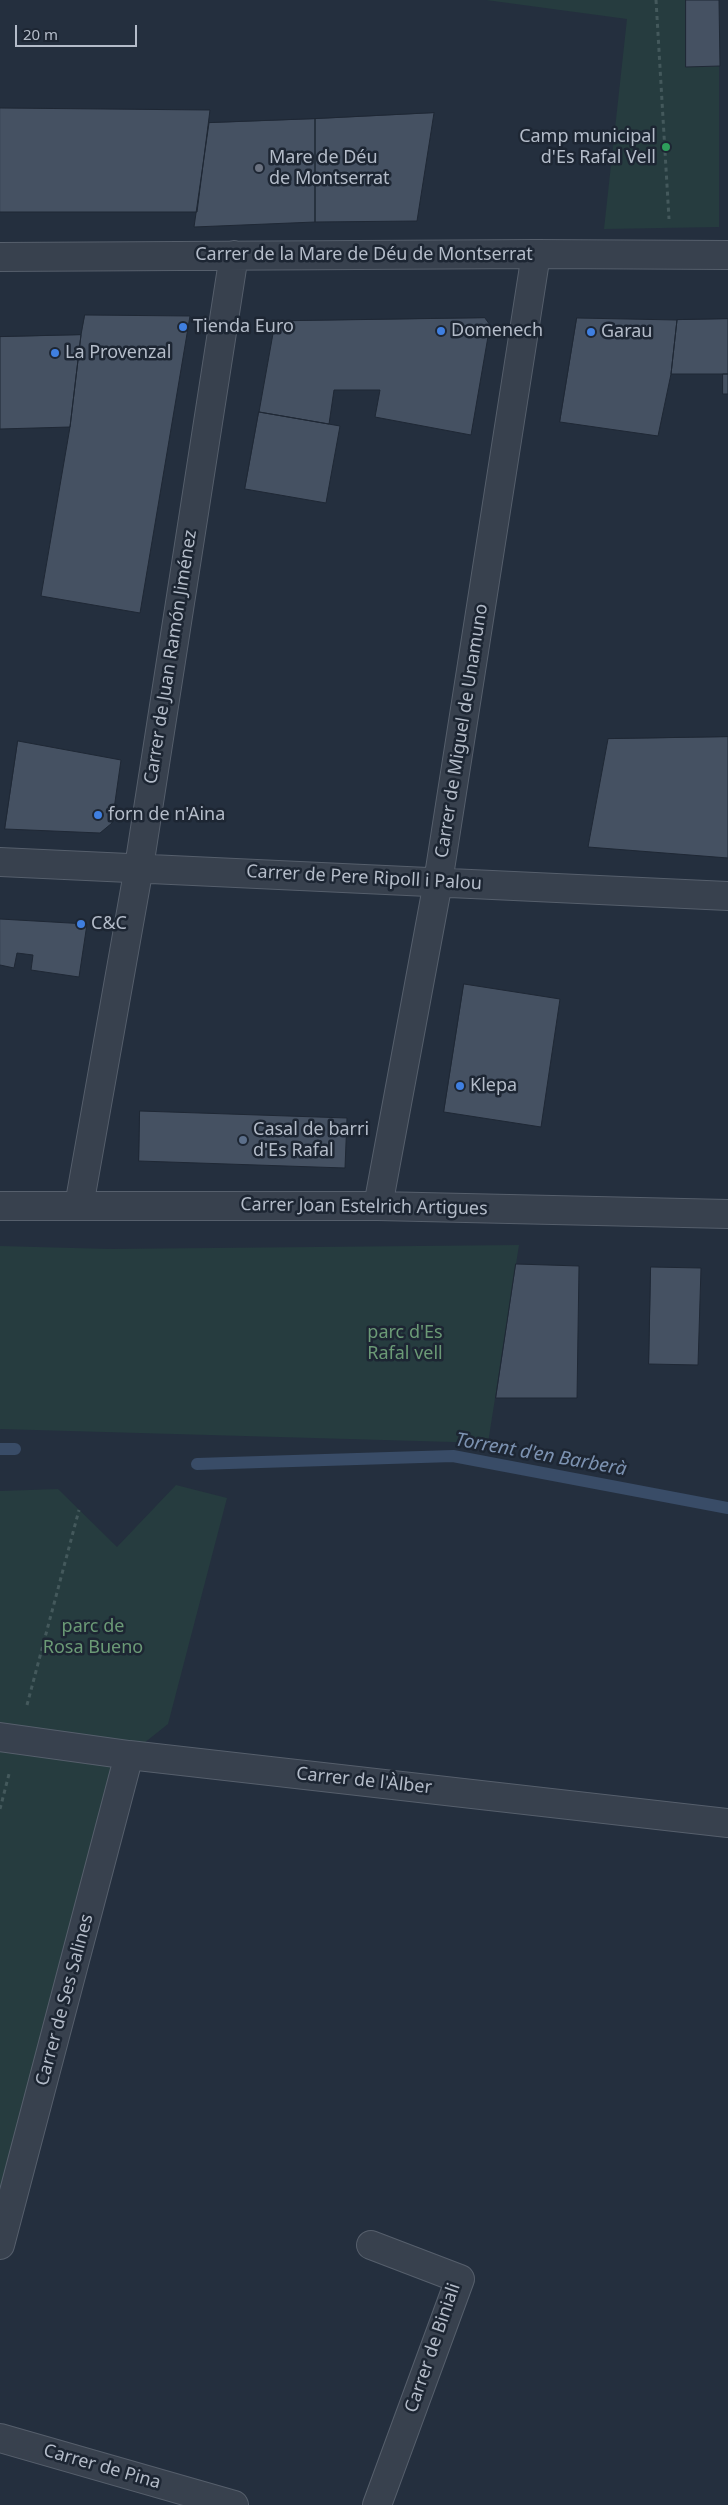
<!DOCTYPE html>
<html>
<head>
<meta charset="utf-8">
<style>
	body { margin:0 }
	#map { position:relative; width:728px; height:2505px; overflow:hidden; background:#242f3e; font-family:"Noto Sans",sans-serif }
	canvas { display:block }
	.scale { position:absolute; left:15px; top:25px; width:122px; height:22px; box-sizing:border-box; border:2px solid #b4bcc9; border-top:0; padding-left:6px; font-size:15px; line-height:18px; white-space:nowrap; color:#b4bcc9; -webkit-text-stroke:4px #1d2633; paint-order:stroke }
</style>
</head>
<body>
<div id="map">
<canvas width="728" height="2505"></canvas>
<div class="scale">20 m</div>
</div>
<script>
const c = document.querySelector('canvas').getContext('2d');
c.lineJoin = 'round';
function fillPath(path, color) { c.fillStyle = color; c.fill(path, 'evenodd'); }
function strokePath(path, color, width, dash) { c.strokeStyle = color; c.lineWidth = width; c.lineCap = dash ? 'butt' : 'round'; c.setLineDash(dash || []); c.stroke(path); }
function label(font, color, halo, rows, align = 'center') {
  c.font = font + ' "Noto Sans",sans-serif'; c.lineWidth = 5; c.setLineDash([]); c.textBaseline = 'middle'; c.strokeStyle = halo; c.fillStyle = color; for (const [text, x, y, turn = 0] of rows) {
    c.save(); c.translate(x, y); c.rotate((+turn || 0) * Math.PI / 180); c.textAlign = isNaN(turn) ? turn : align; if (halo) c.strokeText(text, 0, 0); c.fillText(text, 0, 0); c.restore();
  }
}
const green = new Path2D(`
	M486 0H719V227L604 229 627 19Z
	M519 1245 488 1443 0 1429V1246L110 1249Z
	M176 1485 227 1498 168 1724 129 1755 0 2245V1491L58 1489 117 1547Z`);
const stream = new Path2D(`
	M0 1449H15
	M197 1464 453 1456 728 1508`);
const building = new Path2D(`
	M686 0H719L720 66 686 67Z
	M0 108 210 110 197 212H0Z
	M434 113 417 221 315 222V119Z
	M315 119V222L194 227 209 123Z
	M85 315 190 316 140 613 41 596 70 427 81 335Z
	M485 318 490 325 471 435 375 417 380 390H334L329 424 259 412 274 328 283 321Z
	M577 318 677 320 671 374 658 436 560 422Z
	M728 319V374H671L677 320Z
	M81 335 70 427 0 429V337Z
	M723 374H728V394H723Z
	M259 412 340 426 326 503 245 489Z
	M728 737V858L588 847 608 739Z
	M18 741 121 760 112 823 100 833 5 829Z
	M0 919 87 924 79 977 31 970 33 955 17 953 14 968 0 965Z
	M464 984 560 999 541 1127 444 1112Z
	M140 1111 347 1118 345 1168 139 1161Z
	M516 1264 579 1266 577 1398H496Z
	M651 1267 701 1268 698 1365 649 1364Z`);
const path = new Path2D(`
	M656 0 669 219
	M27 1705 79 1510
	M0 1809 9 1774`);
const minor = new Path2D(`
	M0 257 536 254 728 255
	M0 862 728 896
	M0 1206H378L728 1214
	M79 1206 139 867 234 255
	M378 1206 438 882 536 254
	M0 1737 129 1755 728 1823
	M0 2245 129 1755
	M371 2245 460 2279 377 2505
	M0 2438 234 2505`);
const markers = [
	[666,147,5,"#2e9e5b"],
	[259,168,5,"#6b7280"],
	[183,327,5,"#3f7fe0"],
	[441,331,5,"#3f7fe0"],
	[591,332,5,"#3f7fe0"],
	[55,353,5,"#3f7fe0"],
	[98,815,5,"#3f7fe0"],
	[81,924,5,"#3f7fe0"],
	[460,1086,5,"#3f7fe0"],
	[243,1140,5,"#5c6f8a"]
];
const poiNames = [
	["Camp municipal",656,137,"right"],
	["d'Es Rafal Vell",656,158,"right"],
	["Mare de Déu",269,158],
	["de Montserrat",269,179],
	["Tienda Euro",193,327],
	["Domenech",451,331],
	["Garau",601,332],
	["La Provenzal",65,353],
	["forn de n'Aina",108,815],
	["C&C",91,924],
	["Klepa",470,1086],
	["Casal de barri",253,1130],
	["d'Es Rafal",253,1151]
];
const streetNames = [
	["Carrer de la Mare de Déu de Montserrat",364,255],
	["Carrer de Juan Ramón Jiménez",171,657,-81],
	["Carrer de Miguel de Unamuno",462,731,-81],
	["Carrer de Pere Ripoll i Palou",364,878,3],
	["Carrer Joan Estelrich Artigues",364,1207,1],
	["Carrer de l'Àlber",364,1781,6],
	["Carrer de Ses Salines",65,2000,-75],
	["Carrer de Biniali",433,2348,-71],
	["Carrer de Pina",102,2467,16]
];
const parkNames = [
	["parc d'Es",405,1333],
	["Rafal vell",405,1354],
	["parc de",93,1627],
	["Rosa Bueno",93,1648]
];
const waterNames = [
	["Torrent d'en Barberà",541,1455,10]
];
fillPath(green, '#263c3f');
strokePath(stream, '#394c67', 12);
fillPath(building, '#455162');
strokePath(building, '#1f2835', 1);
strokePath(minor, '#565f6c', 30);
strokePath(path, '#44595c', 3, [4, 4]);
strokePath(minor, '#38414e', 28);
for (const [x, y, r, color] of markers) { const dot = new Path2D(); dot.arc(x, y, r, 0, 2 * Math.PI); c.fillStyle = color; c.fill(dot); strokePath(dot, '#1d2633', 2); }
label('18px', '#b4bcc9', '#1d2633', poiNames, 'left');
label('18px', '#b4bcc9', '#1d2633', streetNames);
label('18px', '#6b9a76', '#1d2633', parkNames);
label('italic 19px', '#7c92b1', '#1d2633', waterNames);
</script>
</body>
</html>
